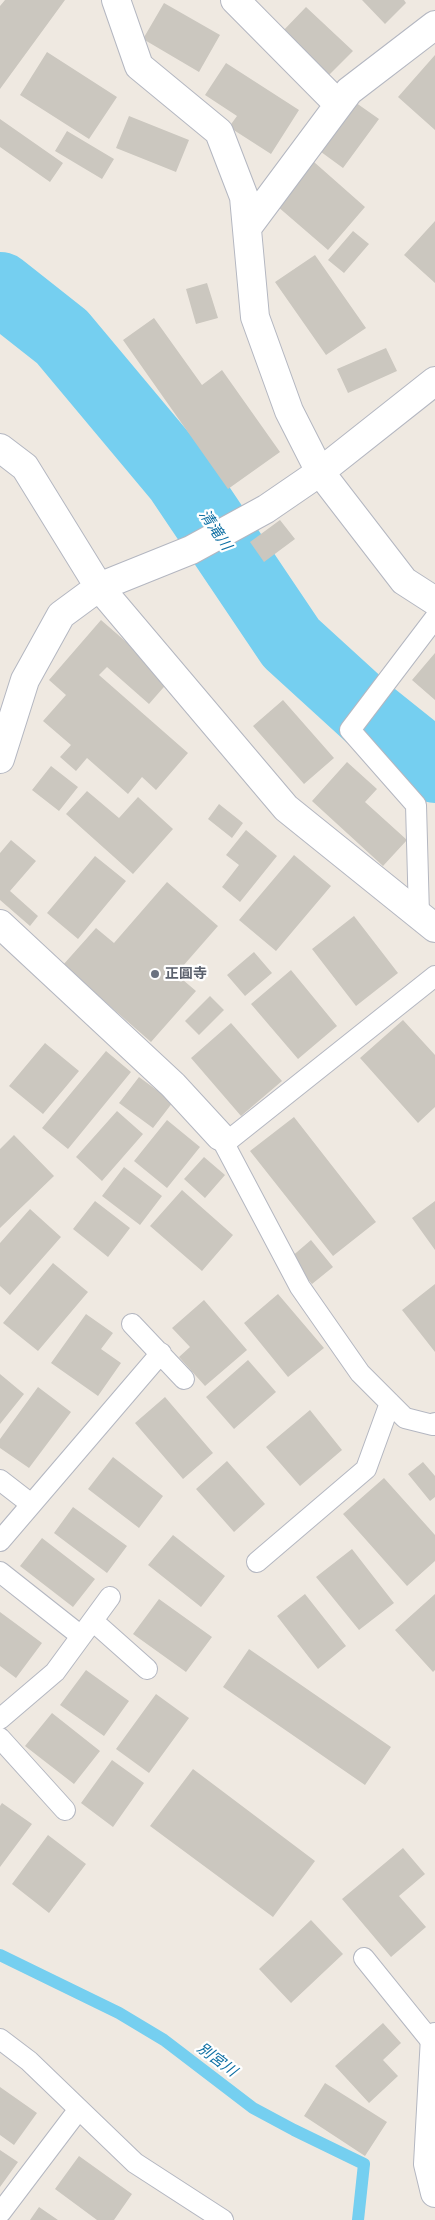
<!DOCTYPE html>
<html>
<head>
<meta charset="utf-8">
<style>
	body { margin:0 }
	canvas { display:block; background:#efe9e1 }
</style>
</head>
<body>
<canvas width="435" height="2220"></canvas>
<script>
const c = document.querySelector('canvas').getContext('2d');
c.lineJoin = 'round';
function strokePath(path, color, width, dash) { c.strokeStyle = color; c.lineWidth = width; c.lineCap = dash ? 'butt' : 'round'; c.setLineDash(dash || []); c.stroke(path); }
function fillPath(path, color) { c.fillStyle = color; c.fill(path, 'evenodd'); }
function label(font, color, halo, rows, align = 'center') {
  c.font = font + ' Inter,"Noto Sans JP",sans-serif'; c.lineWidth = 4.5; c.setLineDash([]); c.textBaseline = 'middle'; c.strokeStyle = halo; c.fillStyle = color; for (const [text, x, y, turn = 0] of rows) {
    c.save(); c.translate(x, y); c.rotate((+turn || 0) * Math.PI / 180); c.textAlign = isNaN(turn) ? turn : align; if (halo) c.strokeText(text, 0, 0); c.fillText(text, 0, 0); c.restore();
  }
}
const stream = new Path2D(`
	M0 1955 119 2013 164 2040 253 2108 294 2130 364 2164 358 2220`);
const river = new Path2D(`
	M0 288 62 337 180 478 291 643 371 716 435 767`);
const building = new Path2D(`
	M5 0H65L0 89V6Z
	M362 0H404L406 3 385 24Z
	M164 3 220 35 199 72 143 39Z
	M306 7 353 51 327 77 281 33Z
	M47 52 117 97 89 139 20 95Z
	M435 55V130L398 97Z
	M226 63 299 110 271 154 229 127 237 116 205 95Z
	M352 100 379 119 343 168 317 149Z
	M129 116 189 140 176 172 116 148Z
	M0 119 63 163 50 182 0 147Z
	M67 131 114 159 102 179 55 151Z
	M314 162 365 207 328 250 277 206Z
	M435 221V283L404 255Z
	M353 231 369 244 344 273 328 260Z
	M315 255 366 328 326 355 275 282Z
	M207 283 218 318 196 324 186 289Z
	M154 318 202 385 222 370 280 452 228 489 123 340Z
	M386 348 397 371 348 393 337 369Z
	M280 520 295 539 264 562 250 542Z
	M101 620 170 680 149 704 107 667 99 675 188 753 156 790 142 777 128 794 87 758 76 771 60 757 71 745 43 721 66 695 49 680Z
	M435 653V700L412 680Z
	M283 700 334 758 304 784 253 726Z
	M347 762 377 789 365 802 407 840 383 866 312 801Z
	M51 766 78 787 59 811 32 790Z
	M87 791 119 818 138 797 173 829 133 874 66 814Z
	M219 804 243 823 232 838 208 819Z
	M246 830 277 856 240 902 222 887 239 865 226 855Z
	M11 840 36 861 10 891 38 916 30 926 0 900V853Z
	M294 855 331 886 276 951 239 920Z
	M95 856 126 881 78 939 47 913Z
	M167 882 218 926 176 974 196 991 151 1042 63 965 96 928 114 943Z
	M354 916 398 973 356 1006 312 949Z
	M254 952 272 973 245 996 227 975Z
	M291 970 337 1026 298 1059 251 1004Z
	M210 996 224 1010 199 1035 185 1021Z
	M403 1020 435 1055V1107L418 1123 360 1058Z
	M231 1023 282 1081 241 1116 191 1058Z
	M45 1043 79 1071 43 1114 9 1086Z
	M106 1051 131 1072 68 1149 42 1128Z
	M139 1077 173 1102 153 1128 119 1103Z
	M117 1111 143 1134 102 1181 76 1157Z
	M294 1117 376 1222 333 1256 250 1151Z
	M167 1120 200 1147 167 1188 134 1161Z
	M14 1135 54 1176 0 1228V1149Z
	M204 1157 225 1175 205 1198 184 1179Z
	M124 1167 162 1196 140 1225 102 1196Z
	M182 1190 233 1235 202 1271 150 1226Z
	M95 1201 130 1228 108 1257 73 1229Z
	M435 1201V1250L412 1218Z
	M30 1209 61 1237 10 1295 0 1286V1243Z
	M311 1240 333 1267 312 1284 290 1258Z
	M53 1263 88 1292 38 1351 3 1323Z
	M435 1284V1352L402 1310Z
	M278 1294 324 1348 288 1377 244 1323Z
	M204 1300 247 1350 205 1386 179 1357 190 1347 172 1328Z
	M86 1314 113 1333 101 1349 121 1363 98 1396 51 1363Z
	M248 1360 276 1392 234 1429 206 1397Z
	M0 1374 24 1394 0 1424Z
	M38 1387 71 1412 29 1468 0 1448V1439Z
	M165 1397 213 1453 183 1479 135 1423Z
	M310 1410 342 1450 300 1486 266 1447Z
	M113 1457 163 1496 139 1528 88 1489Z
	M227 1461 265 1504 234 1532 196 1489Z
	M423 1462 435 1476V1497L430 1501 408 1474Z
	M384 1478 435 1535V1561L407 1586 343 1514Z
	M73 1507 127 1546 107 1573 54 1533Z
	M173 1535 225 1576 201 1607 148 1565Z
	M42 1538 95 1579 73 1607 20 1566Z
	M352 1549 394 1603 359 1630 316 1577Z
	M305 1594 346 1646 318 1669 277 1616Z
	M435 1594V1670L433 1672 395 1630Z
	M159 1599 212 1637 186 1672 133 1634Z
	M0 1612 42 1643 16 1678 0 1666Z
	M249 1649 391 1747 365 1785 223 1687Z
	M86 1670 129 1701 104 1736 60 1705Z
	M156 1694 189 1718 149 1773 116 1749Z
	M52 1713 100 1751 74 1784 25 1746Z
	M112 1760 144 1783 113 1827 81 1803Z
	M193 1769 315 1861 273 1917 150 1826Z
	M2 1803 32 1824 0 1867V1806Z
	M48 1835 86 1864 49 1913 12 1884Z
	M403 1848 425 1874 399 1896 426 1927 391 1957 342 1899Z
	M311 1920 343 1954 291 2003 259 1969Z
	M383 2023 401 2043 383 2060 398 2076 369 2103 335 2066Z
	M325 2083 387 2122 365 2156 304 2116Z
	M0 2087 37 2113 14 2145 0 2135Z
	M0 2150 18 2162 0 2187Z
	M79 2156 132 2194 114 2220H97L55 2189Z
	M39 2207 58 2220H30Z`);
const service = new Path2D(`
	M419 915 416 805 350 730 435 618
	M220 1136 300 1287 360 1373 405 1418 433 1425 435 1423
	M224 1144 435 976
	M132 1324 184 1379
	M0 1480 31 1504
	M0 1541 161 1353
	M257 1562 366 1469 390 1403
	M0 1572 81 1636
	M93 1621 147 1669
	M0 1719 55 1672 110 1597
	M0 1738 65 1810
	M364 1958 435 2046
	M0 2039 29 2061 135 2163 223 2220
	M1 2212 79 2109`);
const minor = new Path2D(`
	M116 0 139 66 219 132 244 197 255 317 289 411 320 472 404 581 435 601
	M235 0 338 104
	M247 228 349 91 435 25
	M0 448 25 467 99 587 286 808 435 928
	M0 759 25 680 61 615 99 587 191 550 266 509 320 472 435 381
	M0 924 173 1085 220 1136
	M435 2037 428 2164 435 2193`);
const markers = [
	[155,974,5,"#6b7280"]
];
const worshipNames = [
	["正圓寺",165,974]
];
const waterNames = [
	["清滝川",215,530,56],
	["別宮川",217,2060,37]
];
strokePath(stream, '#75cff0', 12);
strokePath(river, '#75cff0', 72);
fillPath(building, '#cbc7bf');
strokePath(service, '#b4b7c1', 22);
strokePath(minor, '#b4b7c1', 30);
strokePath(service, '#fff', 20);
strokePath(minor, '#fff', 28);
for (const [x, y, r, color] of markers) { const dot = new Path2D(); dot.arc(x, y, r, 0, 2 * Math.PI); c.fillStyle = color; c.fill(dot); strokePath(dot, '#fff', 2); }
label('bold 14px', '#5b616d', '#fff', worshipNames, 'left');
label('italic 15px', '#0d6fa3', '#fff', waterNames);
</script>
</body>
</html>
